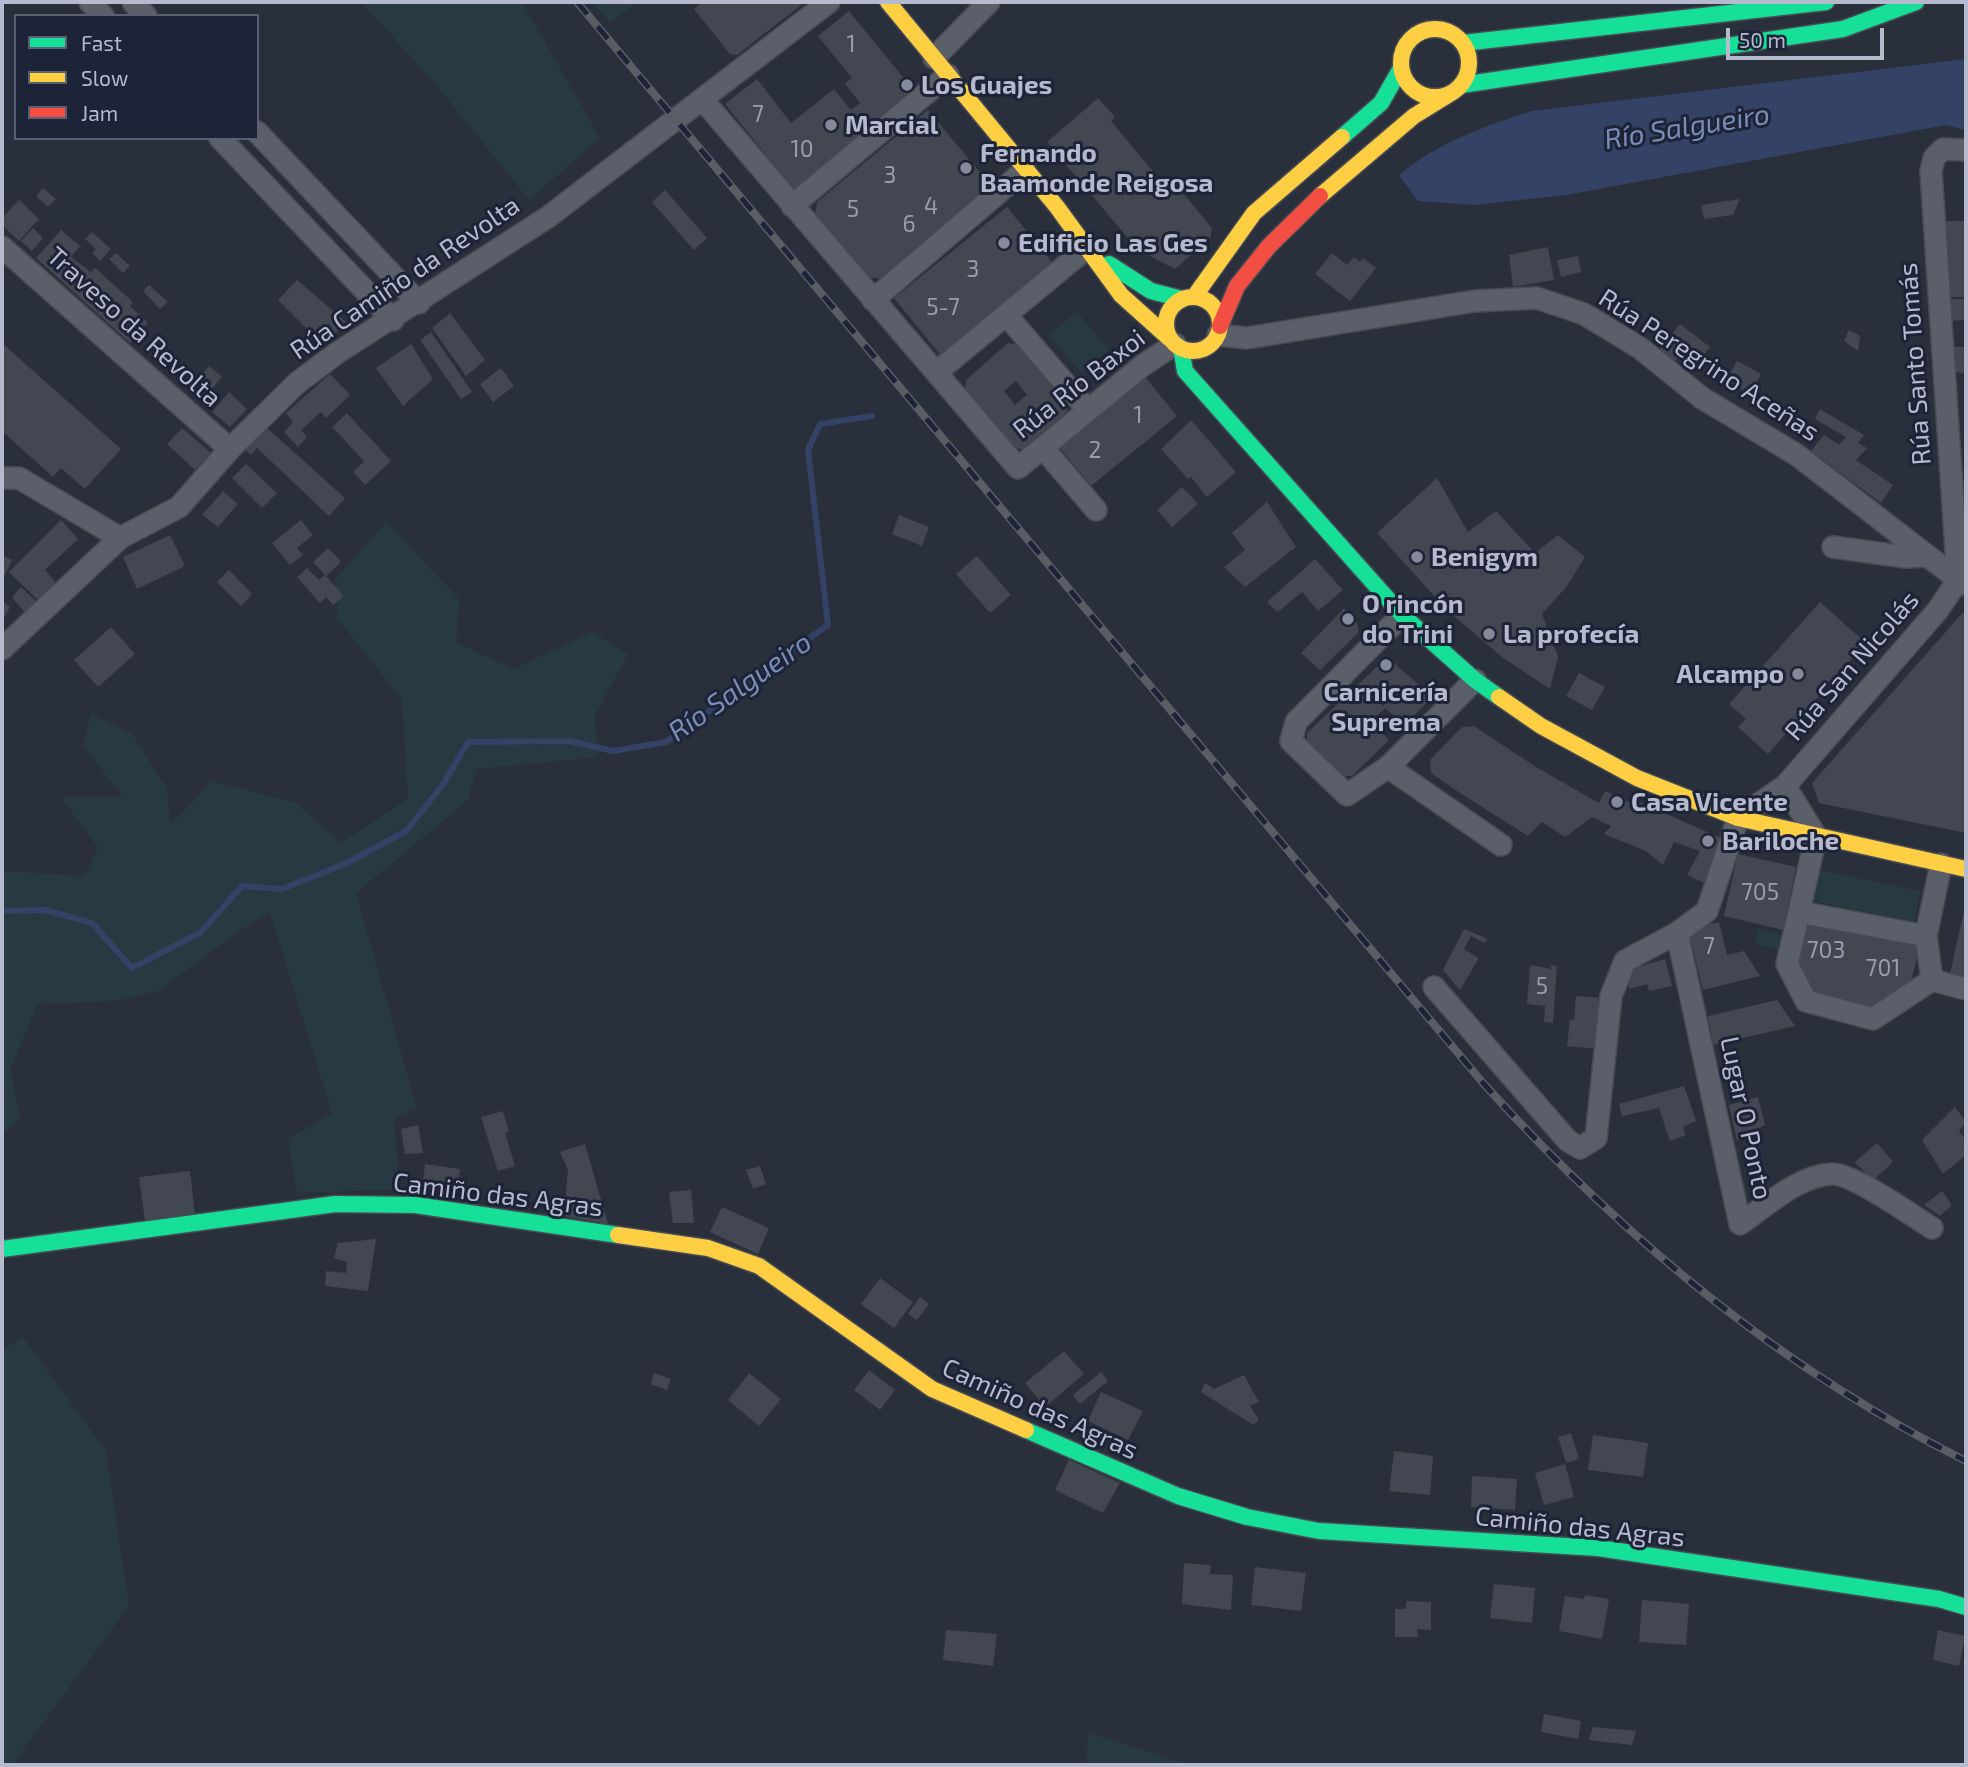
<!DOCTYPE html>
<html>
<head>
<meta charset="utf-8">
<style>
	body { margin:0 }
	#map { position:relative; width:1968px; height:1767px; overflow:hidden; background:#2a303b; font-family:"Exo 2",sans-serif }
	canvas { display:block }
	.frame { position:absolute; inset:0; border:4px solid #b5bbcc; pointer-events:none }
	.legend { position:absolute; left:14px; top:14px; width:245px; height:126px; box-sizing:border-box; background:#1d2437; border:2px solid #5a6073; margin:0; padding:9px 12px; list-style:none; font-size:21px; color:#b5bbcc }
	.legend li { display:flex; align-items:center; gap:14px; height:35px }
	.legend b { width:35px; border:2px solid #5a6073 }
	.scale { position:absolute; left:1726px; top:28px; width:158px; height:32px; box-sizing:border-box; border:4px solid #b5bbcc; border-top:0; padding-left:9px; font-size:21px; line-height:24px; white-space:nowrap; color:#b5bbcc; -webkit-text-stroke:5px #1d2437; paint-order:stroke }
</style>
</head>
<body>
<div id="map">
<canvas width="1968" height="1767"></canvas>
<div class="frame"></div>
<ul class="legend">
<li><b style="height:9px;background:#16e098"></b>Fast</li>
<li><b style="height:9px;background:#ffcf43"></b>Slow</li>
<li><b style="height:9px;background:#f24e42"></b>Jam</li>
</ul>
<div class="scale">50 m</div>
</div>
<script>
const c = document.querySelector('canvas').getContext('2d');
c.lineJoin = 'round';
function fillPath(path, color) { c.fillStyle = color; c.fill(path, 'evenodd'); }
function strokePath(path, color, width, dash) { c.strokeStyle = color; c.lineWidth = width; c.lineCap = dash ? 'butt' : 'round'; c.setLineDash(dash || []); c.stroke(path); }
function label(font, color, halo, rows, align = 'center') {
  c.font = font + ' "Exo 2",sans-serif'; c.lineWidth = 6; c.setLineDash([]); c.textBaseline = 'middle'; c.strokeStyle = halo; c.fillStyle = color; for (const [text, x, y, turn = 0] of rows) {
    c.save(); c.translate(x, y); c.rotate((+turn || 0) * Math.PI / 180); c.textAlign = isNaN(turn) ? turn : align; if (halo) c.strokeText(text, 0, 0); c.fillText(text, 0, 0); c.restore();
  }
}
const green = new Path2D(`
	M361 2H522L600 138 529 200 434 82Z
	M592 2H637L610 23Z
	M1077 312 1109 350 1081 373 1049 335Z
	M386 522 459 599 456 642 513 669 593 632 628 655 594 717 599 757 476 769 468 800 356 893 417 1109 394 1118 400 1189 297 1193 288 1139 332 1113 270 912 242 929 158 991 116 1001 38 1004 10 1069 20 1117 2 1136V871L85 876 98 848 61 797H123L83 745 91 714 132 734 167 789 170 826 212 781 296 803 341 843 408 799 402 700 338 619 335 580Z
	M1815 869 1920 891 1914 922 1809 900Z
	M1758 929 1782 935 1779 950 1755 944Z
	M23 1337 106 1451 129 1606 12 1765H2V1350Z
	M1089 1733 1190 1765H1086Z`);
const water = new Path2D(`
	M1966 59V130L1946 125 1566 195 1474 205 1418 201 1399 175C1437 143 1485 126 1532 111Z`);
const stream = new Path2D(`
	M2 911 45 910 92 923 132 968 201 932 242 886 282 889 347 863 406 831 442 786 468 742 569 741 613 751 666 742 828 625 808 450 820 424 872 416`);
const building = new Path2D(`
	M703 2H805L737 55 730 54 694 9Z
	M849 11 915 92 794 190 725 104 757 79 791 123 834 89 851 110 860 103 845 84 852 78 818 36Z
	M1098 98 1115 117 1111 121 1156 175 1147 182 1162 200 1177 186 1212 228 1210 239 1175 269 1138 250 1047 142Z
	M928 110 992 187 881 279 863 276 815 217 817 202Z
	M43 188 56 199 48 207 36 196Z
	M665 190 707 238 694 250 652 202Z
	M1740 199 1733 215 1704 219 1701 205Z
	M19 200 39 219 19 241 2 225V218Z
	M1007 207 1055 266 942 357 894 298Z
	M1940 221H1966V297H1944Z
	M33 228 43 238 32 251 21 241Z
	M61 230 80 246 71 257 91 272 95 268 133 302 130 306 148 323 130 343 36 258Z
	M92 232 111 249 100 261 92 253 96 249 85 239Z
	M1548 247 1554 280 1513 287 1509 255Z
	M116 253 130 266 123 273 109 259Z
	M1332 253 1347 265 1354 257 1360 262 1363 258 1376 268 1350 301 1315 274Z
	M1578 256 1581 272 1561 277 1557 260Z
	M297 280 346 322 324 346 278 300Z
	M149 285 168 302 160 309 143 291Z
	M1947 299H1966V320L1948 321Z
	M450 313 485 360 466 376 432 328Z
	M1680 324 1710 347 1692 369 1678 358 1673 362 1658 351Z
	M1849 330 1860 336 1858 351 1844 341Z
	M431 332 472 392 461 399 420 340Z
	M2 343 121 449 85 489 61 468 53 477 2 431Z
	M1008 343 1020 345 1068 401 1067 412 1023 449 1013 448 965 391 966 380ZM1016 381 1027 395 1015 405 1004 391Z
	M411 344 433 379 403 406 376 368Z
	M1951 347H1966V373L1952 372Z
	M1737 361 1761 374 1751 394 1726 381Z
	M209 366 222 377 201 402 189 390Z
	M501 368 514 386 493 402 480 384Z
	M330 374 350 395 326 418 321 412 301 430 307 437 298 447 284 432 293 422 286 413Z
	M1145 377 1177 416 1091 486 1059 447Z
	M229 392 247 409 230 427 212 412Z
	M1820 409 1864 435 1858 443 1867 448 1856 460 1893 485 1881 503 1811 451 1824 435 1839 445 1846 437 1815 419Z
	M347 413 391 461 365 485 353 472 364 461 332 427Z
	M1191 420 1236 472 1207 497 1191 477 1188 479 1161 449Z
	M266 427 345 498 329 516 257 448 251 455 245 450Z
	M182 428 211 453 195 470 167 444Z
	M246 464 277 493 262 508 232 478Z
	M1437 478 1468 532 1496 511 1535 553 1558 535 1585 557 1567 586 1542 614 1558 656 1550 689 1502 657 1447 610 1377 533Z
	M1182 487 1198 504 1172 527 1157 510Z
	M223 491 238 504 218 527 202 515Z
	M1267 502 1296 547 1245 587 1224 567 1245 550 1232 533Z
	M899 515 929 527 922 546 892 534Z
	M61 520 78 539 45 570 57 584 39 601 9 572Z
	M301 520 313 535 297 548 303 555 290 565 272 543Z
	M170 535 185 566 137 589 123 557Z
	M328 548 341 562 326 576 344 596 333 605 326 597 320 603 297 577 307 568 319 580 325 575 313 562Z
	M2 555 12 560 2 581Z
	M977 556 1011 595 990 613 956 574Z
	M1315 559 1343 590 1318 611 1302 592 1278 612 1267 602Z
	M229 570 252 594 241 606 217 582Z
	M21 587 38 603 26 614 12 597Z
	M2 601 10 607 2 621Z
	M1820 602 1866 643 1768 754 1738 727 1746 719 1729 704Z
	M1344 608 1357 623 1359 632 1320 670 1301 653Z
	M1966 609V833L1819 803 1812 783Z
	M111 627 135 654 98 687 74 660Z
	M1387 657 1433 697 1404 725 1385 708 1371 721 1389 740 1352 776H1339L1307 745V733ZM1392 687 1397 691 1383 706 1377 701Z
	M1579 673 1605 687 1592 710 1566 696Z
	M1474 726 1536 767 1599 803 1605 791 1633 804 1637 801 1725 840 1707 884 1687 875 1700 851 1674 842 1663 865 1644 850 1604 834 1611 826 1592 817 1565 837 1542 822 1528 836 1457 791 1431 773 1430 760 1462 727Z
	M1738 854 1796 867 1783 930 1724 916Z
	M1965 907H1966V981L1949 978Z
	M1802 921 1920 946 1909 989 1881 1010 1815 998 1794 968Z
	M1719 922 1727 955 1744 951 1760 976 1703 990 1690 937 1694 927Z
	M1464 929 1488 939 1484 943 1471 936 1464 949 1479 958 1460 990 1443 970Z
	M1665 959 1672 986 1649 991 1647 984 1629 989 1628 970Z
	M1530 965 1552 969 1550 965 1557 966 1553 1023 1544 1022 1545 1006 1527 1004Z
	M1576 996 1603 998 1600 1049 1567 1046 1570 1019 1574 1020Z
	M1777 1000 1795 1026 1713 1045 1708 1016Z
	M1684 1086 1696 1121 1683 1127 1686 1135 1670 1141 1659 1108 1622 1116 1619 1104Z
	M1758 1097 1765 1125 1737 1141 1729 1105Z
	M1955 1107 1966 1122 1959 1131 1966 1141V1155L1943 1174 1922 1140Z
	M503 1111 509 1132 505 1133 515 1166 498 1171 481 1117Z
	M418 1125 423 1153 405 1154 401 1129Z
	M1877 1143 1893 1162 1872 1181 1855 1162Z
	M585 1144 608 1224 564 1216 568 1170 560 1152Z
	M425 1164 460 1169 457 1197 422 1192Z
	M760 1166 766 1184 753 1189 746 1170Z
	M190 1171 195 1215 145 1221 139 1177Z
	M691 1190 694 1223H673L669 1192Z
	M1942 1191 1952 1205 1940 1216 1924 1205Z
	M722 1207 769 1228 758 1254 710 1232Z
	M376 1239 368 1291 325 1286 326 1271 346 1273 347 1262 334 1258 338 1243Z
	M880 1278 913 1302 894 1328 861 1304Z
	M920 1297 929 1304 917 1320 908 1314Z
	M1064 1351 1084 1374 1045 1407 1025 1383Z
	M869 1370 895 1390 880 1410 854 1390Z
	M1101 1372 1108 1381 1080 1404 1073 1395Z
	M654 1373 671 1379 667 1390 651 1384Z
	M749 1373 781 1399 759 1426 728 1400Z
	M1244 1375 1259 1402 1250 1406 1259 1420 1253 1425 1201 1392 1205 1383 1214 1389Z
	M1101 1392 1143 1411 1128 1440 1088 1421Z
	M1571 1433 1579 1459 1566 1463 1558 1437Z
	M1593 1435 1648 1443 1643 1477 1588 1470Z
	M1394 1451 1433 1456 1430 1495 1389 1491Z
	M1069 1460 1120 1483 1103 1513 1055 1490Z
	M1565 1464 1574 1497 1544 1505 1535 1473Z
	M1472 1476 1517 1479 1515 1510 1471 1507Z
	M1184 1563 1211 1565 1210 1574 1233 1575 1231 1610 1182 1604Z
	M1255 1567 1306 1573 1301 1611 1251 1605Z
	M1494 1584 1535 1588 1532 1623 1490 1618Z
	M1585 1595 1609 1599 1602 1639 1559 1631 1565 1596 1584 1599Z
	M1642 1600 1689 1604 1686 1645 1639 1642Z
	M1406 1601 1431 1602V1630L1417 1629 1418 1637H1395V1609H1406Z
	M946 1630 997 1634 993 1666 943 1660Z
	M1938 1630 1965 1636 1959 1666 1933 1660Z
	M1544 1714 1581 1721 1578 1739 1541 1732Z
	M1593 1727 1636 1731 1632 1745 1589 1740Z`);
const street = new Path2D(`
	M90 2 103 16
	M133 2 146 16
	M934 58 989 2
	M702 99 1018 468 1142 366 1175 344
	M257 132 419 303
	M220 138 393 320
	M792 206 948 75
	M2 247 230 449
	M873 300 1025 170
	M1014 324 1088 410
	M1218 335 1247 338 1475 301 1537 298 1584 314 1640 348 1702 398 1797 455 1964 584
	M937 372 1087 248
	M1043 448 1096 510
	M2 478H19L120 538
	M1833 547 1906 557 1927 556
	M1402 615 1296 722 1291 741 1347 795 1388 767 1475 680
	M2 649 120 538 179 507 230 449 297 383 337 353 548 217 829 2
	M1388 767 1501 845
	M1785 786 1816 836 1799 912 1926 936 1941 864
	M1799 912 1787 964 1806 1001 1873 1019 1932 980
	M1926 936 1932 980 1966 989
	M1434 987 1568 1141 1580 1148 1596 1138 1611 996 1625 961 1677 933
	M1932 1228C1913 1216 1851 1172 1831 1174 1798 1176 1766 1206 1740 1224L1677 933 1707 911 1738 818 1785 786 1938 610 1958 580 1931 171 1934 158 1943 149 1966 150`);
const fast = new Path2D(`
	M1463 43 1826 2
	M1461 85 1843 29 1916 2
	M1342 137 1381 103 1401 68
	M1109 264 1151 291 1182 299
	M1181 348 1185 371 1402 615 1475 680 1499 697
	M2 1249 335 1204 415 1205 618 1235
	M1026 1430 1178 1496 1247 1517 1319 1531 1598 1548 1939 1599 1966 1607`);
const slow = new Path2D(`
	M888 2 1057 207 1121 295 1170 339
	M1401 63a34 34 0 1 1 68 0a34 34 0 1 1-68 0Z
	M1320 196 1414 116 1453 92
	M1166 324a27 27 0 1 1 54 0a27 27 0 1 1-54 0Z
	M1194 297 1254 213 1342 137
	M1499 697 1541 726 1637 778 1738 818 1966 869
	M618 1235 708 1248 759 1266 932 1389 1026 1430`);
const jam = new Path2D(`
	M1220 326 1237 286 1269 246 1320 196`);
const rail = new Path2D(`
	M577 2 1483 1083C1621 1236 1781 1369 1966 1461`);
const markers = [
	[907,85,7,"#848a99"],
	[831,125,7,"#848a99"],
	[966,168,7,"#848a99"],
	[1004,243,7,"#848a99"],
	[1417,557,7,"#848a99"],
	[1348,619,7,"#848a99"],
	[1489,634,7,"#848a99"],
	[1386,665,7,"#848a99"],
	[1798,674,7,"#848a99"],
	[1617,802,7,"#848a99"],
	[1708,841,7,"#848a99"]
];
const numberNames = [
	["1",851,44],
	["7",758,114],
	["10",802,149],
	["3",890,175],
	["4",931,206],
	["5",853,209],
	["6",909,224],
	["3",973,269],
	["5-7",943,307],
	["1",1138,415],
	["2",1095,450],
	["705",1760,892],
	["7",1709,946],
	["703",1826,950],
	["701",1883,968],
	["5",1542,986]
];
const poiNames = [
	["Los Guajes",921,85],
	["Marcial",845,125],
	["Fernando",980,153],
	["Baamonde Reigosa",980,183],
	["Edificio Las Ges",1018,243],
	["Benigym",1431,557],
	["O rincón",1362,604],
	["do Trini",1362,634],
	["La profecía",1503,634],
	["Alcampo",1784,674,"right"],
	["Carnicería",1386,692,"center"],
	["Suprema",1386,722,"center"],
	["Casa Vicente",1631,802],
	["Bariloche",1722,841]
];
const streetNames = [
	["Rúa Camiño da Revolta",405,278,-34],
	["Traveso da Revolta",134,327,42],
	["Rúa Santo Tomás",1915,364,-94],
	["Rúa Peregrino Aceñas",1709,365,33],
	["Rúa Río Baxoi",1079,384,-38],
	["Rúa San Nicolás",1852,666,-49],
	["Lugar O Ponto",1746,1118,78],
	["Camiño das Agras",498,1195,7],
	["Camiño das Agras",1040,1409,24],
	["Camiño das Agras",1580,1527,6]
];
const waterNames = [
	["Río Salgueiro",1687,127,-9],
	["Río Salgueiro",740,687,-35]
];
fillPath(green, '#273a42');
fillPath(water, '#334265');
strokePath(stream, '#334265', 6);
fillPath(building, '#424751');
strokePath(street, '#474b54', 24);
strokePath(fast, '#474b54', 19);
strokePath(slow, '#474b54', 19);
strokePath(jam, '#474b54', 19);
strokePath(street, '#5b5f69', 21);
strokePath(fast, '#16e098', 16);
strokePath(slow, '#ffcf43', 16);
strokePath(jam, '#f24e42', 16);
strokePath(rail, '#595e66', 8);
strokePath(rail, '#1d2437', 5, [16]);
for (const [x, y, r, color] of markers) { const dot = new Path2D(); dot.arc(x, y, r, 0, 2 * Math.PI); c.fillStyle = color; c.fill(dot); strokePath(dot, '#1d2437', 2.5); }
label('23px', '#989ead', null, numberNames);
label('bold 26px', '#b5bbcc', '#1d2437', poiNames, 'left');
label('26px', '#b5bbcc', '#1d2437', streetNames);
label('italic 28px', '#7a8db6', '#1d2437', waterNames);
</script>
</body>
</html>
